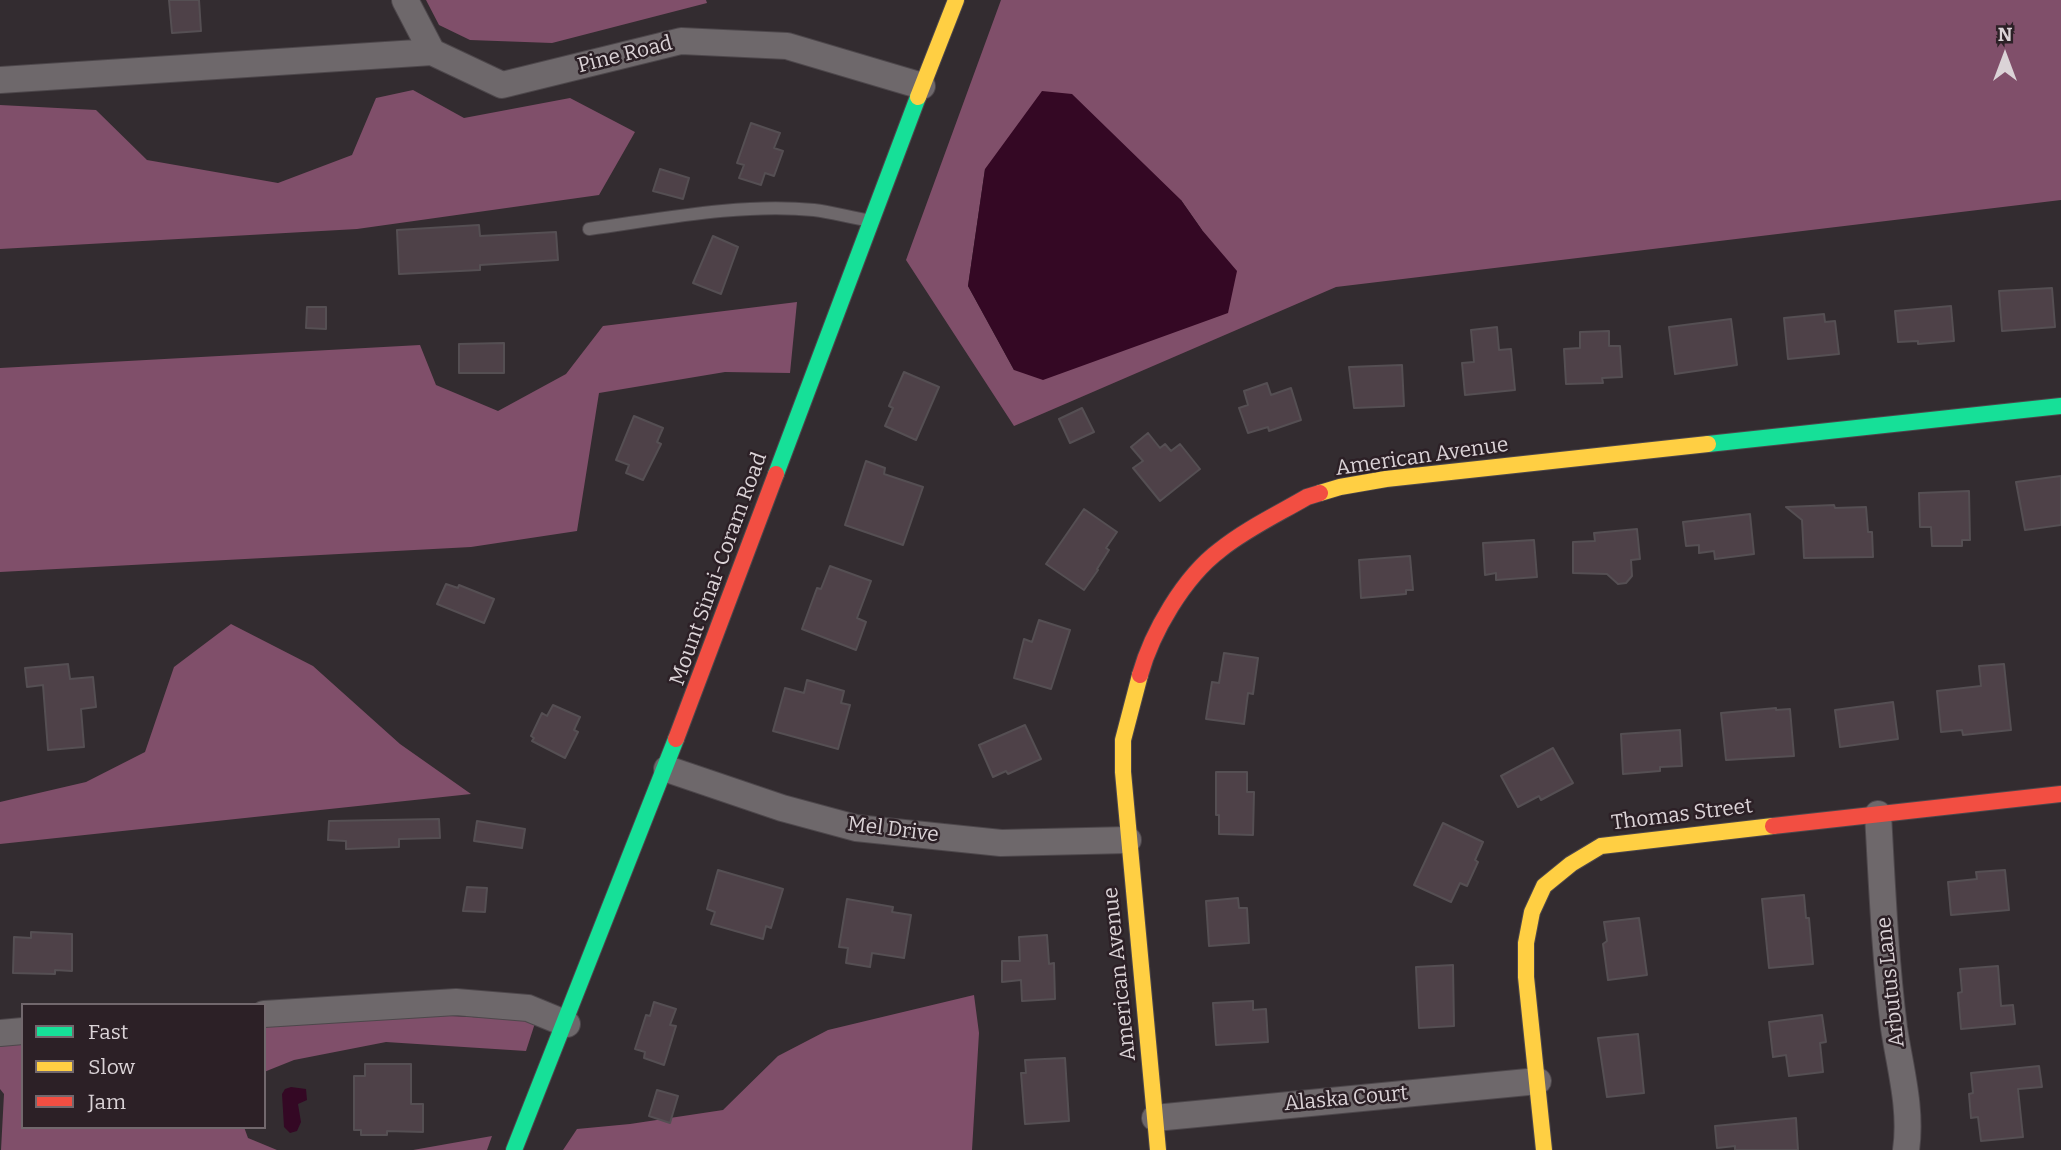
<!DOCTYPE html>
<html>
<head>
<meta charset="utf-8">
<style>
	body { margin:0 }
	#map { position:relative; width:2061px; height:1150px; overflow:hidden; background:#332c30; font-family:Bitter,serif }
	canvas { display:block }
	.legend { position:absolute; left:21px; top:1003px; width:245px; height:126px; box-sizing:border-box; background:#2c2026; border:2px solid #72686d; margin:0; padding:9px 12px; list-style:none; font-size:21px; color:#dbd3d7 }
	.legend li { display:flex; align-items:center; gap:14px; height:35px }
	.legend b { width:35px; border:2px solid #72686d }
	.north { position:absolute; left:1970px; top:21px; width:70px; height:70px; -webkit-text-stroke:5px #2c2026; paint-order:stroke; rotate:0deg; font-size:19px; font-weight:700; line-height:28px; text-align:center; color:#dbd3d7 }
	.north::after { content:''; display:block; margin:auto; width:24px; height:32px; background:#dbd3d7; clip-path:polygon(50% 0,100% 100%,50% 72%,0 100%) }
</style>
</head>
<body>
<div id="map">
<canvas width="2061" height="1150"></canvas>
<ul class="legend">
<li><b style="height:9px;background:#16e098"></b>Fast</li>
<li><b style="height:9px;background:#ffcf43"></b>Slow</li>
<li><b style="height:9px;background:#f24e42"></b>Jam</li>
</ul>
<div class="north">N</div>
</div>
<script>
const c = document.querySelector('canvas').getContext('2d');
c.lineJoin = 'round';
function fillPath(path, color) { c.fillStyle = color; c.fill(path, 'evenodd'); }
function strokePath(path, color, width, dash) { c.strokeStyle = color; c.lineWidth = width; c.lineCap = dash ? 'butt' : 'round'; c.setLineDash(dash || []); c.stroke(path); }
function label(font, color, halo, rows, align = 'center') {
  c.font = font + ' Bitter,serif'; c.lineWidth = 5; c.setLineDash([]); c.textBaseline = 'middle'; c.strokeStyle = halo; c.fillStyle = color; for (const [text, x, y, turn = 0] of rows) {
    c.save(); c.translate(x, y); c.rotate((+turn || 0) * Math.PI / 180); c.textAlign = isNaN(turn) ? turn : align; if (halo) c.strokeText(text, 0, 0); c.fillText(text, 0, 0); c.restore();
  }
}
const forest = new Path2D(`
	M426 0H706L707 3 552 43 470 40 439 25Z
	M1001 0H2061V200L1336 287 1014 426 906 260ZM985 169 1181 200 1202 230 1014 370 968 286Z
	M413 90 464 118 570 98 635 132 599 195 357 229 0 249V105L96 110 147 160 278 183 352 155 376 98Z
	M797 302 790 373 725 372 599 393 577 531 471 547 0 572V368L420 345 436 385 498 411 566 374 603 326Z
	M231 624 313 666 400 744 471 794 0 844V802L86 782 145 752 174 667Z
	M974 995 979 1033 972 1150H563L577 1129 630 1124 723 1110 778 1056 828 1030Z
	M386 1013 536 1020 526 1051 386 1042 294 1060 264 1072V1022Z
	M23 1040V1127H244L248 1138 277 1150H1L4 1094 0 1089V1042Z
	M492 1136 487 1150H413Z`);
const water = new Path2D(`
	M1042 91 1072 94 1181 200 1202 230 1237 271 1228 313 1043 380 1014 370 968 286 985 169Z
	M291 1087 306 1089 307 1100 298 1104 301 1122 297 1131 290 1133 284 1127 282 1094 285 1089Z`);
const building = new Path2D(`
	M169 0H199L201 31 172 33Z
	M751 123 780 133 774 148 783 151 774 176 765 173 761 185 739 178 744 165 737 163Z
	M660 169 689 178 683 199 653 191Z
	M479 225 480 236 556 232 558 260 480 265V270L399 274 397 230Z
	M713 236 738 247 721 294 693 283Z
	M2052 288 2055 327 2002 331 1999 291Z
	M1951 306 1954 341 1918 344V341L1898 342 1895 311Z
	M307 307H326V329L306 328Z
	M1824 314 1825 322 1835 321 1839 354 1788 359 1784 318Z
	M1731 319 1737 365 1675 374 1669 327Z
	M1497 327 1499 350 1511 349 1515 390 1465 395 1462 363 1474 362 1471 330Z
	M1609 331V346H1620L1622 377 1602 378 1603 383 1566 384 1564 349 1580 348V332Z
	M504 343V373H459V344Z
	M1402 365 1404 406 1354 408 1349 367Z
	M904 372 939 387 916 440 885 426 893 408 889 406Z
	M1267 383 1271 395 1291 388 1301 420 1269 431 1268 427 1248 433 1239 408 1248 405 1244 391Z
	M1082 408 1094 432 1070 443 1059 419Z
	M634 416 663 428 657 442 661 444 643 480 626 473 629 465 616 460Z
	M1148 433 1160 448 1165 444 1171 451 1180 444 1200 469 1160 501 1133 468 1143 461 1131 447Z
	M866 461 885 468 884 474 923 487 903 545 845 525Z
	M2061 476V525L2025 530 2016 482Z
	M1969 491 1970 540H1962V546H1932L1931 527H1920L1919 493Z
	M1834 505 1835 508 1866 507 1868 532H1872L1873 557 1804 558 1802 520 1786 507Z
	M1084 509 1117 532 1106 548 1109 550 1097 569 1098 570 1084 590 1046 564Z
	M1750 514 1754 554 1715 559 1714 551 1699 553V545L1686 546 1683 522Z
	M1637 529 1640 559 1631 560 1632 576 1626 583 1618 584 1607 574 1573 573V542L1595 541 1594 533Z
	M1534 540 1537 577 1496 580V573L1485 575 1483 543Z
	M1410 556 1413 590H1406V594L1361 598 1359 560Z
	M830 566 871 581 857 618 866 622 856 650 802 629 817 588 821 589Z
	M446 584 458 588 459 585 494 599 484 623 437 604Z
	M1039 620 1070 630 1051 689 1014 678 1024 639 1032 642Z
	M1224 653 1258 658 1253 694 1248 693 1244 724 1206 719 1212 682 1219 683Z
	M68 664 70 679 93 677 96 707 81 709 84 747 48 750 43 685 27 687 25 668Z
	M2004 664 2011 730 1963 735 1962 730 1941 732 1937 691 1981 686 1979 666Z
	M807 680 844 691 841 703 850 705 838 749 773 731 785 688 804 693Z
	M1893 702 1898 739 1840 747 1835 710Z
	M553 705 580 717 574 730 578 732 565 758 532 741 534 738 531 736 542 713 547 716Z
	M1776 708V710L1790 709 1794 756 1726 760 1721 713Z
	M1025 725 1041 759 1008 774 1006 771 993 777 979 745Z
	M1680 730 1682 766 1660 767V771L1623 774 1621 734Z
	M1553 748 1573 783 1541 800 1539 796 1518 807 1501 776Z
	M1216 772H1247V792H1254L1253 835 1219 834V815H1216Z
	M439 819 440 838 399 839V847L346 849V841L328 840 329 821Z
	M477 821 525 829 522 848 474 841Z
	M1443 823 1483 842 1475 860 1478 862 1467 886 1460 883 1451 902 1414 885Z
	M718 870 783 889 771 928 766 926 763 939 711 924 715 912 707 909Z
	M2005 870 2009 910 1951 915 1948 882 1977 879 1976 872Z
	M467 887 487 888 485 912 463 911Z
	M1804 895 1806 918H1809L1813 964 1769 968 1762 899Z
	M1238 898 1239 908H1247L1249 943 1209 946 1206 901Z
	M847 899 893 907 892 912 911 915 904 958 872 953 870 967 846 963 848 948 839 947Z
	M1639 918 1647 975 1608 980 1603 944 1607 941 1604 922Z
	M31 932 72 934V971L55 970V974L13 973 14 937 31 938Z
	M1047 935 1049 964 1054 963 1055 999 1022 1001 1021 980 1002 982V961H1020L1019 937Z
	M1453 965 1454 1026 1419 1028 1416 967Z
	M1998 966 2001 1006 2013 1005 2015 1024 1961 1029 1958 993 1962 992 1960 969Z
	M1253 1001V1010L1266 1009 1268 1042 1216 1045 1213 1003Z
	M654 1002 676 1009 670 1025 676 1026 664 1065 644 1058 645 1052 635 1049 646 1015 650 1016Z
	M1822 1015 1826 1042 1820 1043 1823 1072 1789 1076 1786 1055 1773 1057 1769 1022Z
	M1638 1034 1644 1093 1607 1097 1598 1038Z
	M1065 1058 1069 1121 1025 1124 1021 1073H1026L1025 1060Z
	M365 1064H411V1104H423V1132L387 1131V1135H361V1130H354V1076H365Z
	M2039 1066 2042 1087 2018 1089 2023 1137 1981 1141 1978 1117 1971 1118 1969 1094 1973 1093 1971 1073Z
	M657 1090 678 1096 670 1123 649 1116Z
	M1796 1118 1798 1150H1735V1146L1717 1148 1715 1126Z`);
const lane = new Path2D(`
	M589 229C662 219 739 203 814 210 831 212 849 217 867 220`);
const street = new Path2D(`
	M405 0 432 52 502 85 681 41 787 46 922 86
	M0 80 432 52
	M667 769 782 808 856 828 1001 843 1128 840
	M1878 814C1882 885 1885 957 1894 1028 1900 1068 1912 1109 1906 1150
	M264 1014 456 1002 528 1008 567 1024
	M0 1033 23 1031
	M1155 1118 1538 1081`);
const fast = new Path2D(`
	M1708 444 2061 406
	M776 474 918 97
	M514 1150 676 739`);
const slow = new Path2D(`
	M918 97 956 0
	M1320 493 1340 487 1386 479 1708 444
	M1140 675 1123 740V772L1158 1150
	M1544 1150 1526 977V943L1532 912 1544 886 1571 864 1601 846 1773 826`);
const jam = new Path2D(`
	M1140 675C1152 632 1184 577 1220 550 1246 529 1278 514 1307 497L1320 493
	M676 739 776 474
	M1773 826 2061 794`);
const streetNames = [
	["Pine Road",625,55,-14],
	["American Avenue",1422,457,-8],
	["Mount Sinai-Coram Road",719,569,-70],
	["Thomas Street",1682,815,-7],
	["Mel Drive",893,830,7],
	["American Avenue",1120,974,-96],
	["Arbutus Lane",1891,982,-96],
	["Alaska Court",1346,1099,-5]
];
fillPath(forest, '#804f6a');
fillPath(water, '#340824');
fillPath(building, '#4e4148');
strokePath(building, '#554f53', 2);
strokePath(lane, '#4d474b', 14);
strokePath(street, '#4d474b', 28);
strokePath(fast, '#4d474b', 18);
strokePath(slow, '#4d474b', 18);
strokePath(jam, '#4d474b', 18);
strokePath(lane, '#6e686b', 12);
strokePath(street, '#6e686b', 26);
strokePath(fast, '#16e098', 16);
strokePath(slow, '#ffcf43', 16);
strokePath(jam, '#f24e42', 16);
label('21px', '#dbd3d7', '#2c2026', streetNames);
</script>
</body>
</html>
